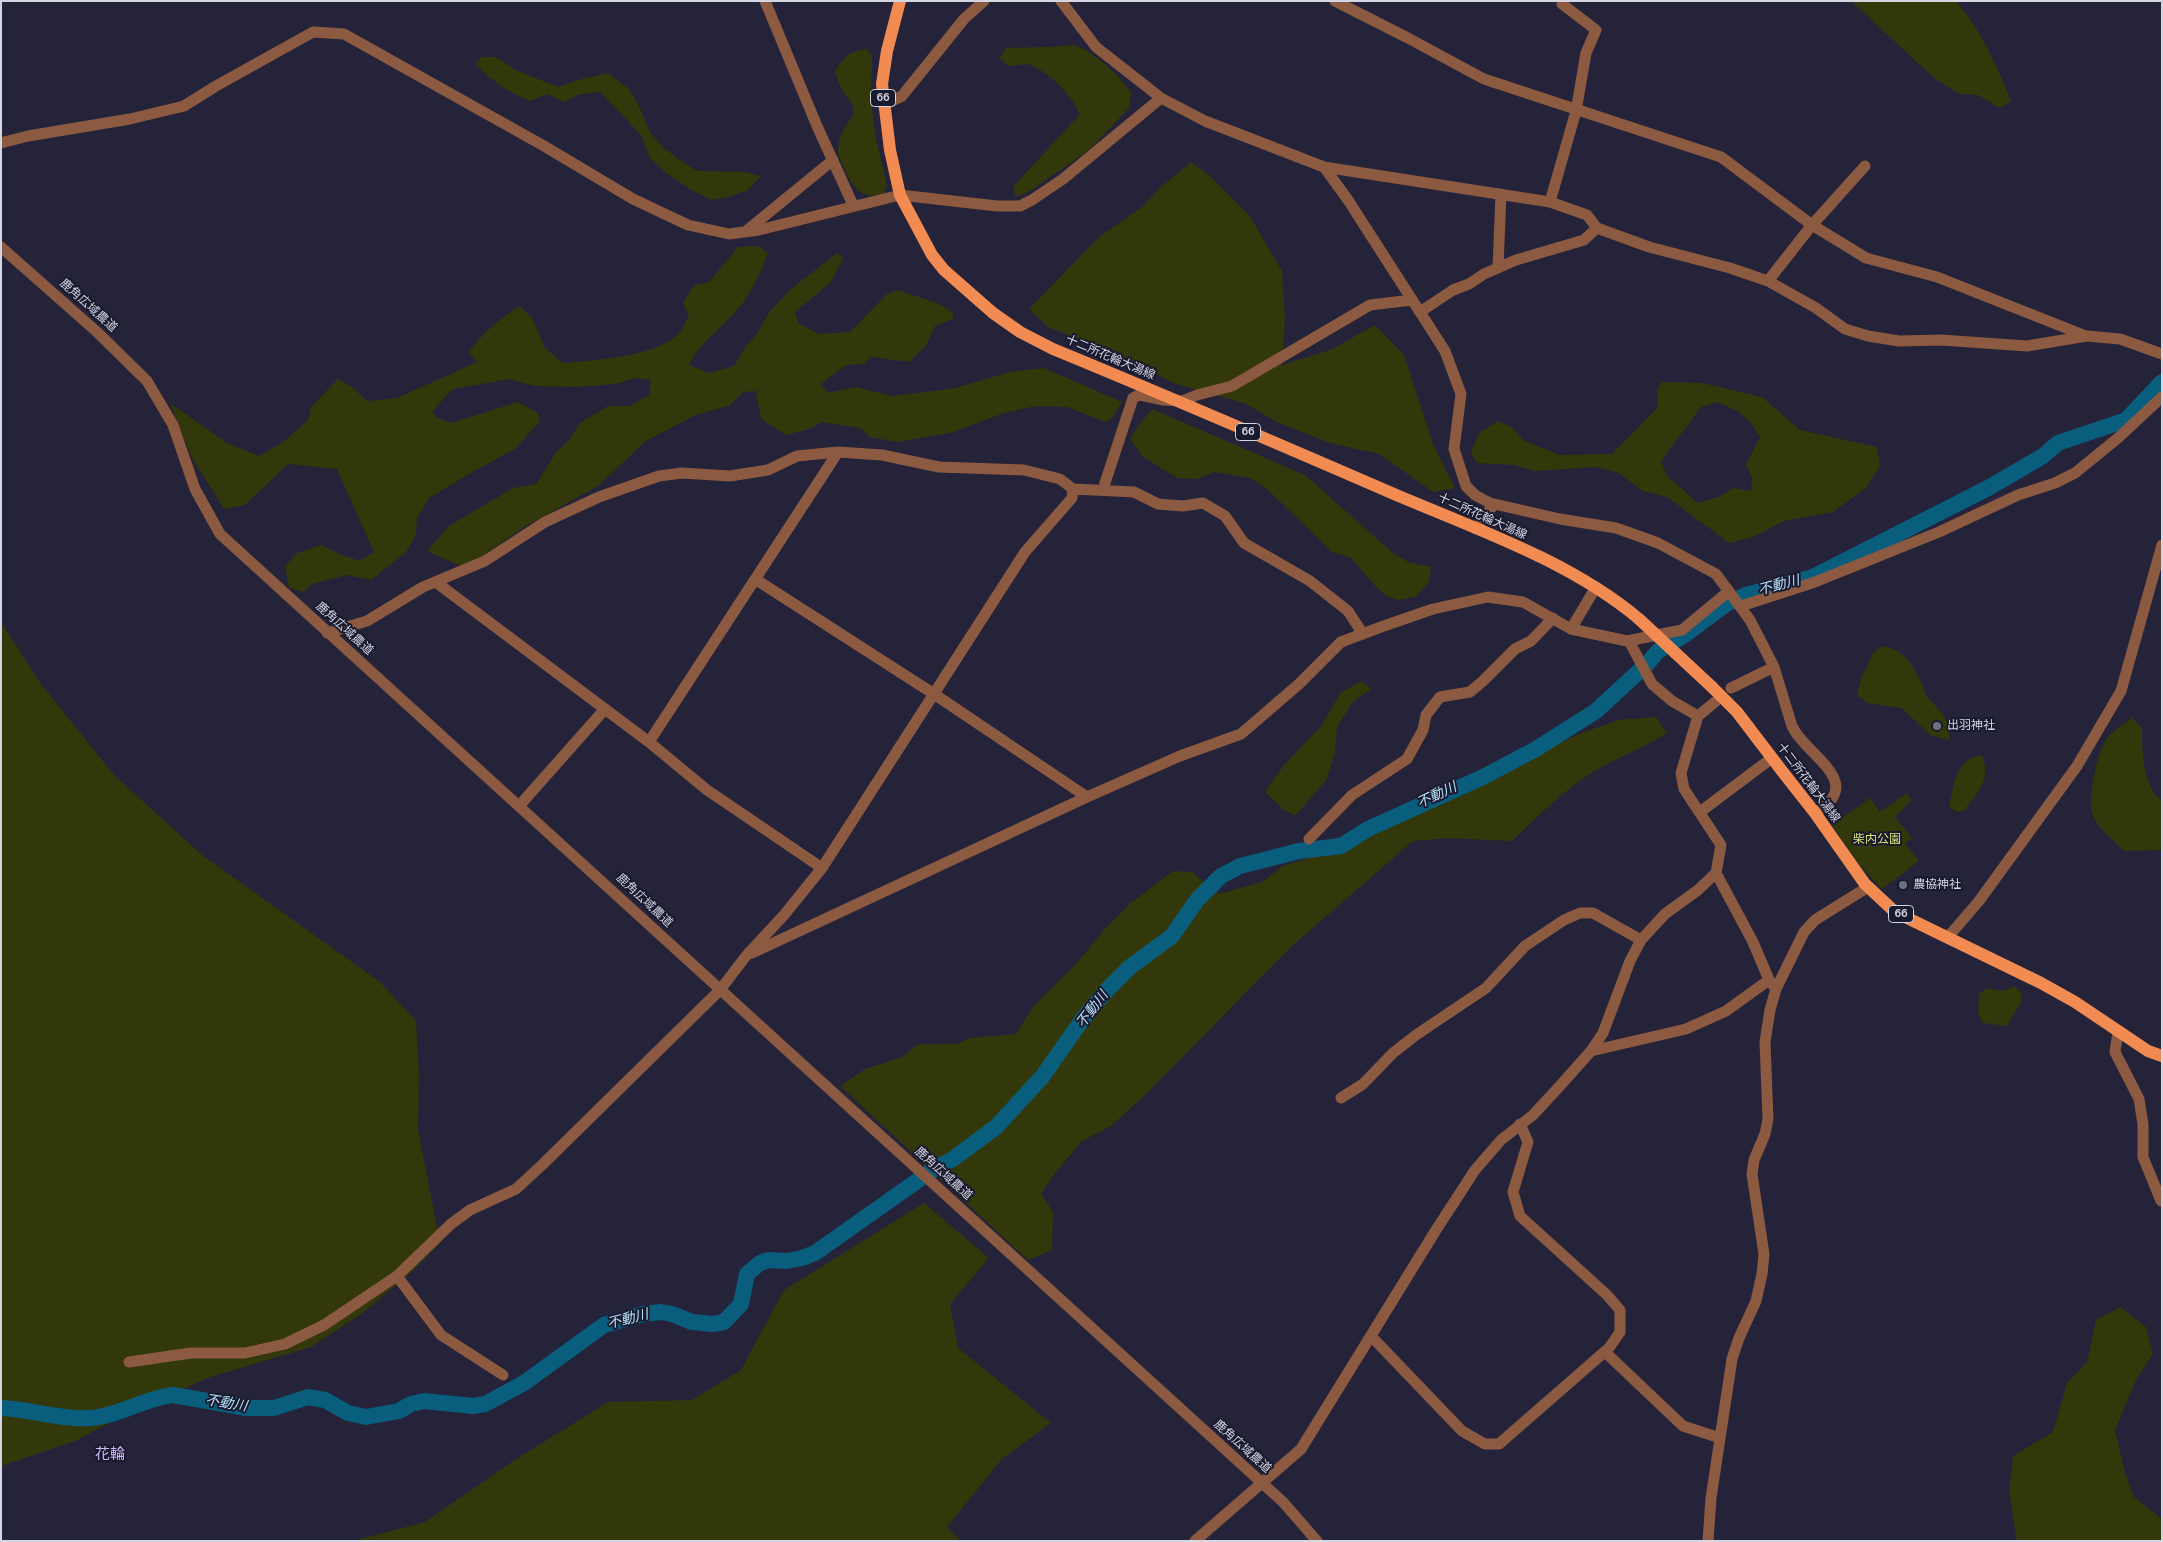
<!DOCTYPE html>
<html>
<head>
<meta charset="utf-8">
<style>
	body { margin:0 }
	#map { position:relative; width:2163px; height:1542px; overflow:hidden; background:#242339; font-family:"Nunito Sans",sans-serif }
	canvas { display:block }
	.frame { position:absolute; inset:0; border:2px solid #d5d6e4; pointer-events:none }
</style>
</head>
<body>
<div id="map">
<canvas width="2163" height="1542"></canvas>
<div class="frame"></div>
</div>
<script>
const c = document.querySelector('canvas').getContext('2d');
c.lineJoin = 'round';
function fillPath(path, color) { c.fillStyle = color; c.fill(path, 'evenodd'); }
function strokePath(path, color, width, dash) { c.strokeStyle = color; c.lineWidth = width; c.lineCap = dash ? 'butt' : 'round'; c.setLineDash(dash || []); c.stroke(path); }
function label(font, color, halo, rows, align = 'center') {
  c.font = font + ' "Nunito Sans","Noto Sans JP",sans-serif'; c.lineWidth = 4; c.setLineDash([]); c.textBaseline = 'middle'; c.strokeStyle = halo; c.fillStyle = color; for (const [text, x, y, turn = 0] of rows) {
    c.save(); c.translate(x, y); c.rotate((+turn || 0) * Math.PI / 180); c.textAlign = isNaN(turn) ? turn : align; if (halo) c.strokeText(text, 0, 0); c.fillText(text, 0, 0); c.restore();
  }
}
const green = new Path2D(`
	M1851 1H1956C1981 30 1997 65 2011 101L2000 108 1978 95 1959 94 1933 77Z
	M1075 45C1097 55 1117 72 1131 93L1129 108 1089 150 1030 191 1016 197 1013 187 1080 114C1071 95 1051 74 1031 65 1025 63 1015 66 1008 66L999 58 1006 48 1048 47Z
	M866 49 872 55 871 103 876 139 887 185 884 193C862 203 850 183 843 165 841 161 838 155 838 150 838 138 845 125 853 116V105L841 89 835 72C843 57 850 51 866 49Z
	M482 57H496L515 70 558 87 578 80 608 73 629 89 640 108 649 131 664 148 677 158 697 171 745 172 761 176 748 190 728 197 712 200 694 192 665 172 650 158 641 135 600 92 580 94 564 102 548 94 530 101C507 92 493 81 475 64Z
	M1191 162 1209 175 1249 215 1282 271 1285 319 1282 365 1330 350 1375 325 1404 355 1433 444 1455 488 1433 492 1379 454 1330 443 1279 423 1244 403 1176 384 1118 354 1048 327 1029 309 1098 238 1142 207 1161 187Z
	M759 246 768 253C761 271 753 289 742 304 725 326 700 341 689 365L709 373 734 366 744 349 758 332 770 311 791 289 837 253 843 258 831 282 795 312 798 323 818 334 850 332 887 294 899 290C917 298 938 300 953 313V319L935 326 927 344 909 362 872 357 864 364 846 365 821 384 828 393 855 387 892 396 927 392 955 388 1010 372 1044 368 1122 402 1112 418 1105 422 1067 407 1035 406 1004 413 950 433 897 442 870 437 860 428 822 422 809 429 786 435 761 419 756 391 743 392 729 406 698 414 647 440 598 486 521 529 465 568 427 551 449 526 513 488 536 484 557 451 568 441 580 423 608 406H630L649 395 651 380 636 378 615 384 575 387 534 386 509 379 453 389 432 411 437 418 452 423 518 402 538 413 540 421 515 449 476 470 429 498 417 518 416 535 406 552 371 580 347 575 312 584 304 592 289 588 285 566 297 553 321 545 339 554 360 561 374 552 337 469 288 464 245 505 224 509 192 458 170 403 227 443 259 456 282 443 308 420 311 407 338 379 351 386 367 401 397 398 477 362 469 352C484 332 498 320 520 306L532 318 545 348 563 363C593 360 658 357 679 333 683 328 686 321 689 316L683 303 694 285 708 283 738 247Z
	M1662 382 1702 383 1762 397 1800 430 1877 447 1880 466 1866 488 1833 512 1784 521 1753 537 1729 543 1667 497 1643 491 1617 472 1596 467 1535 471 1514 465 1477 463 1471 453 1478 434 1498 421 1513 428 1523 440 1560 455 1612 454 1658 407 1657 389ZM1717 402C1738 410 1749 417 1760 437L1746 465 1752 478 1751 491 1733 488 1721 496 1698 503 1667 476 1661 461 1701 407Z
	M1152 409 1305 475 1393 553 1408 562 1431 567 1429 582 1415 597 1398 600 1388 597 1376 587 1351 558 1332 552 1267 489 1251 478 1214 472 1198 479 1177 478 1142 456 1130 439 1138 426Z
	M1 622 41 684 114 775 202 855 380 982 416 1021 419 1073 418 1130 440 1243 413 1271 364 1312 311 1347 210 1377 117 1419 75 1441 1 1466Z
	M1882 646C1904 649 1913 665 1922 684 1924 688 1925 694 1928 698 1940 711 1952 721 1949 740L1930 735 1902 708 1867 703 1857 695 1862 674 1867 668 1872 654Z
	M1362 681 1371 689 1353 702 1337 727 1335 752 1327 779 1296 815 1285 811 1265 792 1284 765 1321 726 1341 692Z
	M1656 717 1667 733C1645 747 1621 756 1598 769 1567 787 1538 816 1512 841L1449 838 1413 841 1292 946 1145 1095 1111 1126 1082 1141 1056 1172 1041 1194 1053 1212 1052 1250 1028 1260 840 1086 865 1069 902 1057 919 1044H956L970 1038 1016 1034 1032 1008 1076 964 1104 930 1131 903 1173 871 1192 872 1219 894 1262 882 1283 866 1336 849 1579 734 1619 720Z
	M2132 718 2142 728C2142 753 2142 784 2162 801V850L2125 851C2115 842 2096 827 2092 813 2088 799 2097 753 2105 741 2112 731 2122 725 2132 718Z
	M1982 755C1992 781 1978 791 1964 811L1957 812 1949 807C1954 785 1955 759 1982 755Z
	M1907 793 1912 800 1895 817 1912 838 1905 844 1919 861 1882 889 1858 863 1832 825 1870 798 1880 812Z
	M2014 986 2022 994 2021 1002 2007 1026 1983 1023 1978 1015 1979 994 1987 988 2004 991Z
	M924 1203 989 1258 950 1304 958 1348 1051 1423 1002 1459 947 1527 962 1541H352L425 1522 510 1463 608 1402 692 1400 741 1370 784 1290Z
	M2120 1307 2146 1327 2153 1354 2136 1380 2115 1430 2125 1473 2134 1497 2162 1519V1541H2017L2009 1492 2013 1456 2053 1432 2067 1383 2087 1362 2096 1320Z`);
const river = new Path2D(`
	M1 1408C31 1409 60 1420 90 1418 119 1416 145 1398 173 1395L247 1408H274L308 1397 325 1400 348 1413 366 1417 399 1411 411 1404 424 1401 473 1406 485 1404 524 1383 604 1325 643 1314 661 1312 672 1314 692 1322 712 1324 724 1322 741 1304 747 1274 760 1263 768 1260 787 1261 802 1258 815 1253 934 1169 953 1159 996 1127 1042 1077 1085 1016 1106 991 1130 967 1172 936 1197 900 1221 876 1240 866 1299 851 1341 846 1368 829 1483 777 1536 749 1596 711 1648 663 1658 651 1683 636 1726 604 1746 595 1813 577 1990 487 2043 456 2058 443 2126 420 2162 382`);
const minor = new Path2D(`
	M765 1 817 126 853 205
	M1061 1 1096 47 1161 98 1205 121 1324 167 1550 202 1587 215 1597 228 1649 247 1730 268 1768 281 1816 308 1845 329 1868 336 1899 341 1941 340 2027 346 2087 336 2120 339 2162 354
	M1335 1 1406 37 1484 79 1721 157 1812 225 1866 258 1937 277 2086 336
	M884 105 902 96 964 19 984 1
	M1 143 28 136 130 119 184 106 216 86 313 32 344 34 544 146 633 199 688 225 729 234 759 230 900 195 997 206H1020L1032 200 1063 179 1161 98
	M1324 167 1348 200 1445 351 1461 394 1454 449 1466 486 1475 495 1490 503 1560 519 1616 528 1658 543 1716 574 1750 620 1774 667 1792 726 1796 733C1816 761 1863 785 1815 813
	M1550 202 1576 111 1586 53 1596 30 1562 4
	M745 232 833 160
	M1 247 97 332 147 381 173 425 195 489 220 534 1283 1502 1317 1541
	M1498 267 1501 194
	M1768 281 1812 225 1865 166
	M1420 312 1453 290 1469 284 1484 274 1516 260 1584 240 1597 228
	M1103 489 1133 398 1139 395 1162 400 1182 401 1197 395 1232 386 1370 305 1412 300
	M1476 529 1494 504
	M755 579 934 694 1087 797
	M437 583 649 742 707 790 822 868
	M1741 606 1815 582 1939 532 2018 495 2055 483 2075 473 2118 438 2162 397
	M1571 629 1596 587
	M327 633 367 621 423 587 485 561 545 522 599 497 659 476 682 473 730 476 768 470 797 456 838 452 882 455 939 467 1024 470 1060 479 1073 489 1134 492 1158 504 1183 506 1203 503 1225 516 1244 543 1310 581 1348 611 1363 634
	M1629 641 1652 684 1672 701 1698 716
	M1731 688 1774 667
	M1715 702 1698 716 1681 773 1684 789 1721 845 1716 873 1753 942 1769 980 1776 989
	M649 742 838 452
	M519 806 605 709
	M1700 812 1772 758
	M1309 839 1352 795 1407 759 1423 730 1426 715 1440 697 1470 692 1483 681 1515 649 1531 641 1553 618
	M1948 937 1979 901 2077 766 2121 691 2162 545
	M752 953 1087 797 1180 756 1241 734 1299 684 1341 642 1381 627 1433 609 1488 597 1523 602 1571 629 1627 641 1682 630 1729 591
	M2118 1032 2115 1052 2139 1099 2143 1124V1157L2161 1201
	M1591 1051 1686 1029 1726 1011 1769 980
	M1341 1098 1363 1084 1393 1053 1416 1035 1486 988 1525 946 1564 920 1580 913H1593L1641 940
	M397 1276 441 1335 503 1375
	M1371 1336 1462 1431 1485 1444H1499L1609 1348 1620 1332V1310L1607 1295 1520 1216 1513 1192 1528 1142 1520 1124
	M1605 1352 1683 1426 1720 1438
	M129 1362 191 1353H245L285 1344 324 1325 397 1276 451 1224 470 1210 516 1189 542 1165 720 990 746 956 784 915 822 868 1025 552 1072 498 1073 489
	M1195 1541 1301 1449 1436 1230 1475 1170 1501 1140 1533 1115 1558 1088 1591 1051 1603 1033 1630 961 1641 940 1665 914 1698 890 1716 873
	M1708 1541 1711 1498 1732 1359 1739 1338 1756 1301 1762 1274 1764 1254 1752 1174 1754 1160 1765 1134 1768 1119 1765 1042 1770 1010 1776 989 1804 932 1815 920 1868 887`);
const major = new Path2D(`
	M900 1 887 51 882 84 890 150 900 195 932 255 944 270 993 313 1020 332 1053 349C1167 396 1281 445 1394 494 1476 529 1570 561 1639 619
	M1712 687 1737 712 1782 771 1815 813 1865 884 1895 912 2041 983 2075 1002 2148 1051 2162 1056`);
const majorBridge = new Path2D(`
	M1639 619 1712 687`);
const markers = [
	[1937,726,5,"#6b7280"],
	[1903,885,5,"#6b7280"]
];
const shields = [
	[883,98,25],
	[1248,432,25],
	[1901,914,25]
];
const shieldNames = [
	["66",883,98],
	["66",1248,432],
	["66",1901,914]
];
const streetNames = [
	["鹿角広域農道",88,306,42],
	["十二所花輪大湯線",1110,358,23],
	["十二所花輪大湯線",1482,517,24],
	["鹿角広域農道",344,629,42],
	["十二所花輪大湯線",1808,783,53],
	["鹿角広域農道",644,901,43],
	["鹿角広域農道",943,1174,42],
	["鹿角広域農道",1242,1447,42]
];
const poiNames = [
	["出羽神社",1947,726],
	["農協神社",1913,885]
];
const parkNames = [
	["柴内公園",1877,840]
];
const waterNames = [
	["不動川",1779,586,-15],
	["不動川",1437,796,-25],
	["不動川",1093,1010,-53],
	["不動川",628,1320,-14],
	["不動川",226,1404,9]
];
const quarterNames = [
	["花輪",110,1455]
];
fillPath(green, '#33380a');
strokePath(river, '#095e7e', 16);
strokePath(minor, '#8c5a40', 11);
strokePath(major, '#f28b52', 12);
strokePath(majorBridge, '#f28b52', 12);
for (const [x, y, r, color] of markers) { const dot = new Path2D(); dot.arc(x, y, r, 0, 2 * Math.PI); c.fillStyle = color; c.fill(dot); strokePath(dot, '#1a1a2e', 2); }
for (const [x, y, w] of shields) { const box = new Path2D(); box.roundRect(x - w / 2, y - 8.5, w, 17, 4); c.fillStyle = '#1a1a2e'; c.fill(box); strokePath(box, '#d5d6e4', 1); }
label('bold 11px', '#d5d6e4', null, shieldNames);
label('12px', '#d5d6e4', '#1a1a2e', streetNames);
label('12px', '#d5d6e4', '#1a1a2e', poiNames, 'left');
label('12px', '#d7e673', '#1a1a2e', parkNames);
label('italic 14px', '#b4e0f8', '#1a1a2e', waterNames);
label('15px', '#d1b6fc', '#1a1a2e', quarterNames);
</script>
</body>
</html>
